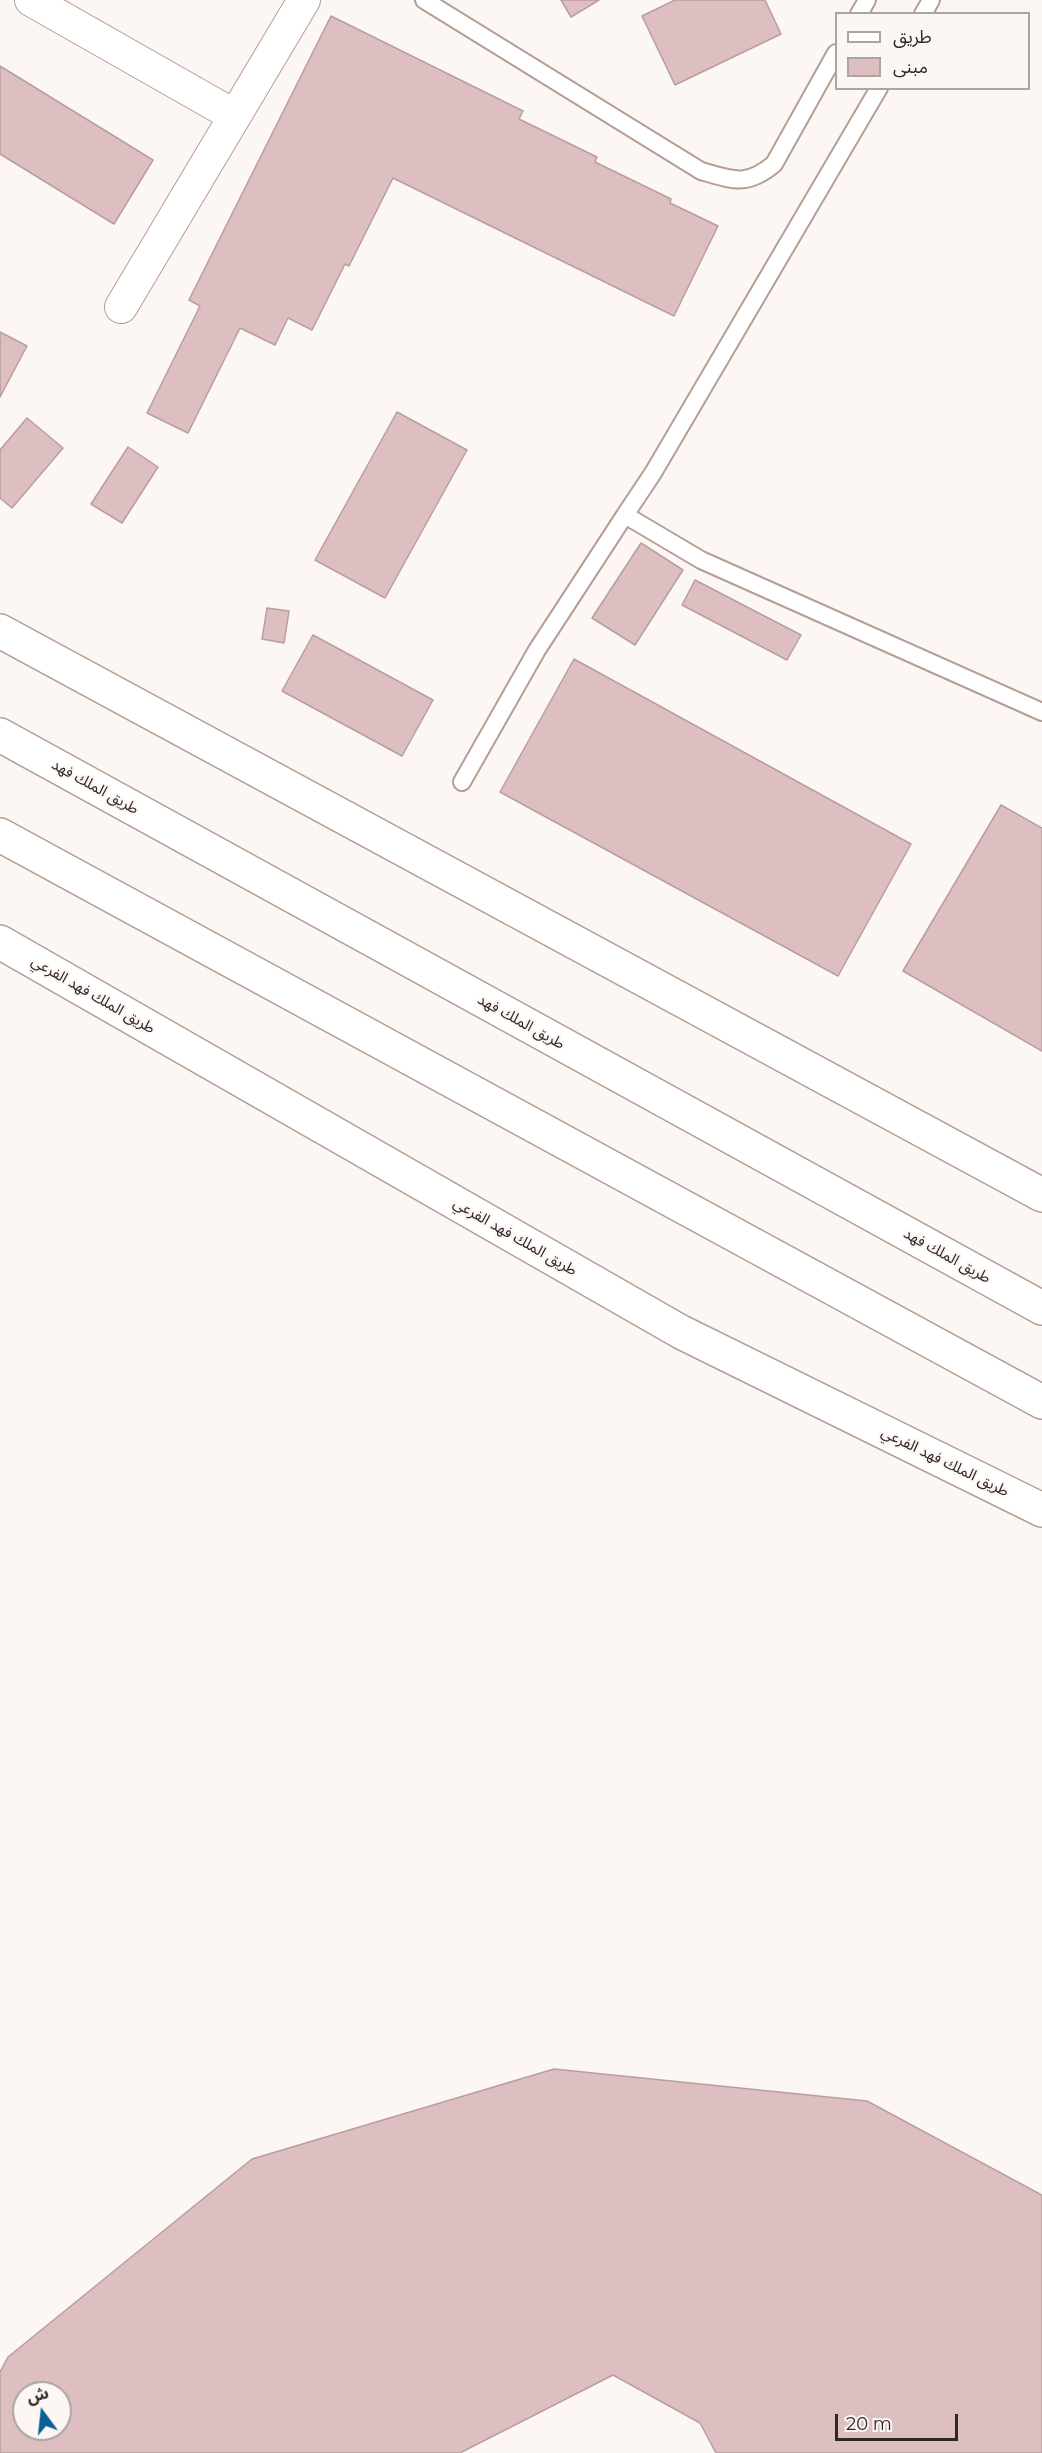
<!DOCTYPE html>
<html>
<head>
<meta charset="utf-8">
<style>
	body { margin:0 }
	#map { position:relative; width:1042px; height:2453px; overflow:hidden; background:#fcf7f4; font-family:Montserrat,"Noto Sans Arabic",sans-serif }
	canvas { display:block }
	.legend { position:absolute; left:835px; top:12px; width:195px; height:78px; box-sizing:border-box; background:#fcf7f4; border:2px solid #aba4a0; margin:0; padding:8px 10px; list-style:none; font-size:18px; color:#312723 }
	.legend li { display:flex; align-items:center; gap:12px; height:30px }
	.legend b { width:30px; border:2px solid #aba4a0 }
	.north { position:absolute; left:12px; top:2381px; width:60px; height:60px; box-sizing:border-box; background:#fcf7f4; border:2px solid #aba4a0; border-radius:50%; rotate:345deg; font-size:16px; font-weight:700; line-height:24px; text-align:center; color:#312723 }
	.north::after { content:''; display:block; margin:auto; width:21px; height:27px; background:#096293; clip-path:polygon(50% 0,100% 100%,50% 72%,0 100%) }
	.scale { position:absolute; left:835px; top:2414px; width:123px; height:27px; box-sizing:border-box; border:3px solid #312723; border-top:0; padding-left:8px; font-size:18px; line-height:21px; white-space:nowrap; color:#312723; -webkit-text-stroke:4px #fcf7f4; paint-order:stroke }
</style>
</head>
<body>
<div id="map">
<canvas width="1042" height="2453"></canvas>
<ul class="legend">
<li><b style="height:8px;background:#fff"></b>طريق</li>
<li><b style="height:16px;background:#ddbfc1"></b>مبنى</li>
</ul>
<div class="north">ش</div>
<div class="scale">20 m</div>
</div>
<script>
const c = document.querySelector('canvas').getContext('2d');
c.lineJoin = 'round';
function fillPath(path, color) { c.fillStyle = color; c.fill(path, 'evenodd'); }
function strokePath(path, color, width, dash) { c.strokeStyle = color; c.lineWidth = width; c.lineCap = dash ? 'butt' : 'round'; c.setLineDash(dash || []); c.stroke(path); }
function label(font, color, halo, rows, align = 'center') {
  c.font = font + ' Montserrat,"Noto Sans Arabic",sans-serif'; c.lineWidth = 4.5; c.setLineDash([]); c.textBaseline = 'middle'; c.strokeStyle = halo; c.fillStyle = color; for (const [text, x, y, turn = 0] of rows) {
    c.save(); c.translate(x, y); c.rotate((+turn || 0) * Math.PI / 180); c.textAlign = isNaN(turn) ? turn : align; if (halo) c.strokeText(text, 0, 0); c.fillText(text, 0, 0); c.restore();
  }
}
const building = new Path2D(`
	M561 0H599L571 17Z
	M675 0H765L781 34 675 85 642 16Z
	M331 16 523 111 519 119 597 157 595 162 671 199 670 203 718 226 674 316 393 178 349 266 345 264 312 330 288 318 275 345 240 328 188 433 147 413 200 306 189 300Z
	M0 66 153 160 114 224 0 154Z
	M0 332 27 346 0 397Z
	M397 412 467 450 385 598 315 560Z
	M27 418 63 448 12 508 0 498V450Z
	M128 447 158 467 122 523 91 504Z
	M641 543 683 570 635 645 592 618Z
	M695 580 801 635 787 660 682 605Z
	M267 608 289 611 284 643 262 639Z
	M313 635 433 700 402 756 282 691Z
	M574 659 911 844 838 976 500 792Z
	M1001 805 1042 828V1051L903 971Z
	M554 2069 867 2101 1042 2195V2453H716L700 2423 613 2375 460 2453H0V2372L8 2357 252 2159ZM24 2393H60V2429H24Z`);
const service = new Path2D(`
	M424 0 701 171C733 180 746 187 774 164L836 53
	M859 14 867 0
	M923 14 931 0
	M879 88 653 473 625 515 701 560 1042 712
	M462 782 537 650 625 515`);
const minor = new Path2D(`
	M31 0 235 116
	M121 307 304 0`);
const secondary = new Path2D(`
	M0 631 1042 1195
	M0 942 681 1332 1042 1510`);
const motorway = new Path2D(`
	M0 735 1042 1308
	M0 835 1042 1402`);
const streetNames = [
	["طريق الملك فهد",95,787,29],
	["طريق الملك فهد الفرعي",93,995,30],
	["طريق الملك فهد",521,1022,29],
	["طريق الملك فهد الفرعي",515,1237,30],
	["طريق الملك فهد",947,1256,29],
	["طريق الملك فهد الفرعي",945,1462,26]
];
fillPath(building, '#ddbfc1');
strokePath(building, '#b99d9f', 1.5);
strokePath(service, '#b79e93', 20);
strokePath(minor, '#b79e93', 34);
strokePath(secondary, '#b79e93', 36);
strokePath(motorway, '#b79e93', 36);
strokePath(service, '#fff', 16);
strokePath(minor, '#fff', 32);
strokePath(secondary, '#fff', 33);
strokePath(motorway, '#fff', 33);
label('15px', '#312723', '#fcf7f4', streetNames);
</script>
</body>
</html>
